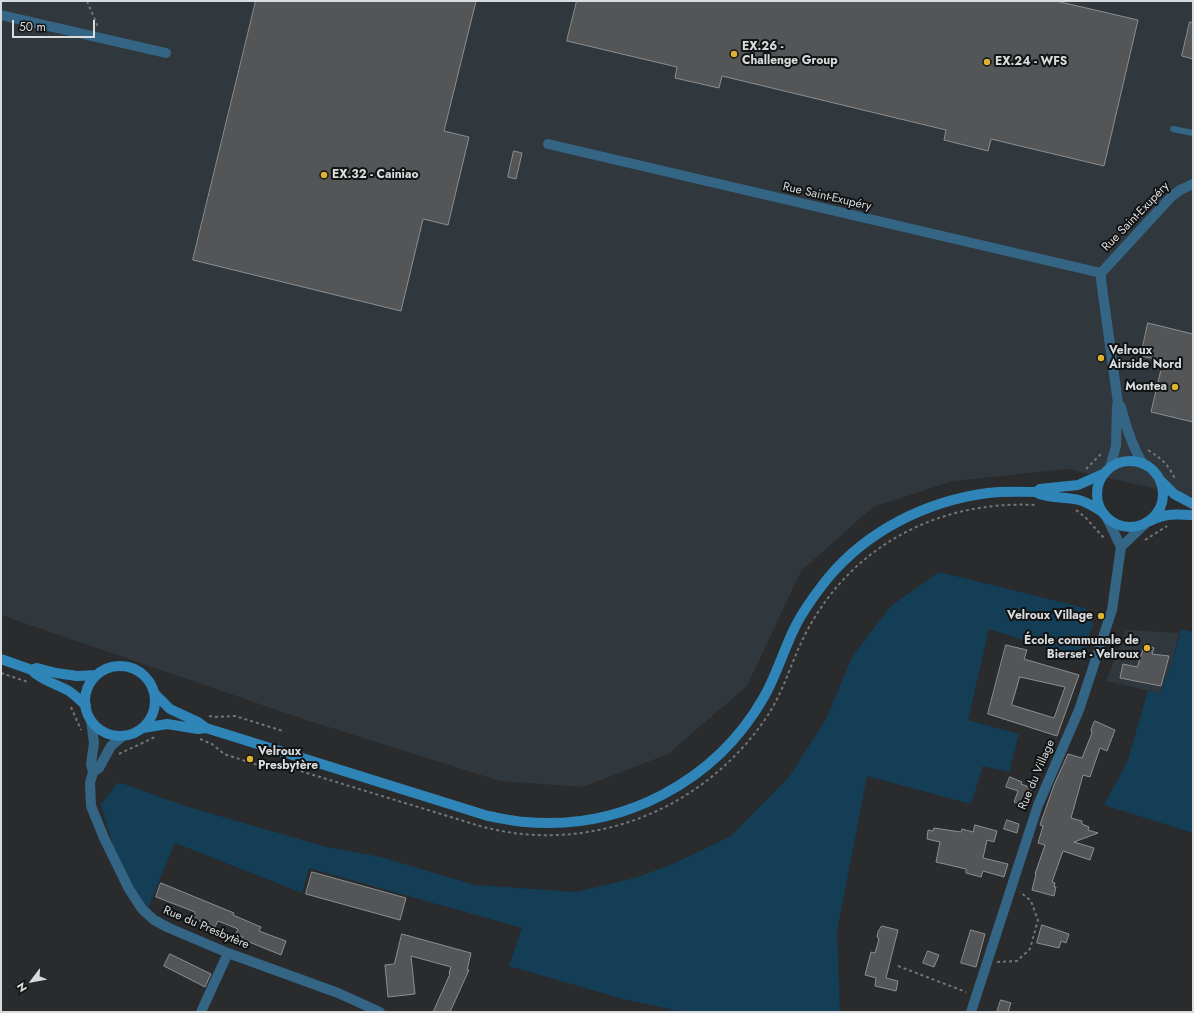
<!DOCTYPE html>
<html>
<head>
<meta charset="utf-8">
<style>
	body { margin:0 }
	#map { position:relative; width:1194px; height:1013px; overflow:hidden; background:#292b2d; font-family:Jost,sans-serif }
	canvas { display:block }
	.frame { position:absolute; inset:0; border:2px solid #d9dbdc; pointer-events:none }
	.north { position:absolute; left:12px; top:961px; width:40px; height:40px; -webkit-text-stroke:3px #121314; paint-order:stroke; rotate:238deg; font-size:11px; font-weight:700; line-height:16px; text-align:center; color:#d9dbdc }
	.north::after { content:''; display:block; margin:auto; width:14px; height:18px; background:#d9dbdc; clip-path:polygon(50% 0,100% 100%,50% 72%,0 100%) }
	.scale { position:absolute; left:12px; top:20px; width:83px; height:18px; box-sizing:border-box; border:2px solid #d9dbdc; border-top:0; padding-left:5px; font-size:12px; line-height:14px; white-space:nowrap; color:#d9dbdc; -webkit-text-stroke:3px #121314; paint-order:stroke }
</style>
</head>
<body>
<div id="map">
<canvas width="1194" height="1013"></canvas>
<div class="frame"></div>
<div class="north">N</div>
<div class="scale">50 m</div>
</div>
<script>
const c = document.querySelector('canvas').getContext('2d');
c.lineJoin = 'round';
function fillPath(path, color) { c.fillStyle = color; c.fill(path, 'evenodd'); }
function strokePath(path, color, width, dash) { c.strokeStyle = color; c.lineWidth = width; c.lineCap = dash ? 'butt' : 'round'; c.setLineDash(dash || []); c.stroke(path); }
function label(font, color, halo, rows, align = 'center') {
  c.font = font + ' Jost,sans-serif'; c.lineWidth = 4; c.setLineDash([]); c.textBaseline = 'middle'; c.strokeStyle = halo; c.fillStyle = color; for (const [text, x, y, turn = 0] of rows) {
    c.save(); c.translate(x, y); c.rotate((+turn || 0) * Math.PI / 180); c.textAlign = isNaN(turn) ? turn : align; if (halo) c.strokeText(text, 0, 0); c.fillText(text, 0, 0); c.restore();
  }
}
const built = new Path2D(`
	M1 1H1193V497L1068 469 953 481 873 507 801 571 747 686 668 754 583 787 500 781 303 719 1 615Z
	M1126 630 1179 633 1172 662 1160 693 1106 681Z`);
const green = new Path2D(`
	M939 572 1085 608 1093 624 1082 659 989 629 968 720 1019 734 1009 772 983 766 971 804 867 776 837 931 840 1012H683L623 999 509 966 522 928 309 868 302 893 175 843 148 908 141 902 113 846 101 804 117 783 124 784 185 806 327 847 381 857 475 885 576 892 638 877 675 863 731 836 789 777 826 719 853 655 891 606Z
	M1181 629 1193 632V833L1104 805 1128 760 1148 690 1160 693 1172 662Z`);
const building = new Path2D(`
	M256 1H476L444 131 469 137 448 225 423 219 401 311 193 260Z
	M577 1H1056L1138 20 1104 166 991 139 988 151 944 140 946 130 722 76 719 88 675 78 677 67 567 41Z
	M1190 22 1193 23V59L1182 56Z
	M514 151 522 153 516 179 508 177Z
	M1148 323 1193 334V422L1151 412 1163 361 1141 356Z
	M1145 644 1154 648 1152 654 1169 656 1161 686 1120 678 1123 664 1137 667Z
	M1006 645 1027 650 1024 659 1079 675 1057 736 988 714ZM1020 677 1065 687 1054 718 1012 705Z
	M1095 721 1115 730 1107 751 1100 748 1090 777 1083 775 1071 818 1082 821V824L1089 827 1088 830 1098 833 1074 842 1094 848 1090 860 1063 851 1052 882 1055 883 1054 887H1056L1054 896 1032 890 1036 874H1035L1045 845 1038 843 1043 826 1040 825 1054 785 1068 754 1082 758 1092 733 1091 730Z
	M1010 777 1022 782 1021 784 1032 788 1025 806 1014 802 1018 791 1006 787Z
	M1007 820 1019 824 1017 833 1004 829Z
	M975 825 997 831 994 842 987 840 983 858 1008 864 1004 877 983 871 981 877 966 873V869L936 862 940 842 927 839 928 830 933 831 934 828 961 832 962 829 973 832Z
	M312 872 406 898 400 920 306 894Z
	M161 883 234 913 233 915 261 927 259 931 286 941 281 955 242 939 243 937 236 934 238 929 218 921 215 927 192 918 195 912 156 897Z
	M1042 925 1069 934 1066 943 1061 941 1059 948 1037 943Z
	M882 926 898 930 886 978 898 981 896 991 875 986 876 978 865 975 871 952 875 953 879 939 877 937 878 932Z
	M971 930 985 934 976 967 961 963Z
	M402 934 471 953 467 970H469L450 1012H433L450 974 449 973 451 967 411 956 415 994 388 997 385 965 394 964Z
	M928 951 939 955 934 967 923 963Z
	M170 954 211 974 205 987 164 966Z
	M1001 1000 1011 1003 1008 1012H997Z`);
const path = new Path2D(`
	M87 1 98 27
	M1148 450C1162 459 1168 464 1175 479
	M1086 469 1103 452
	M1076 510 1085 517 1104 538
	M1145 540 1167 526
	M1 673 28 682
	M71 707 81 730
	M209 716 214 717 235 716 283 731
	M200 739 212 744 224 754 270 769 297 770 480 826C498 831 516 834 535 835 628 839 714 794 766 718 785 690 792 658 808 629 854 544 941 500 1036 505
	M119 754 155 737
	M997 962 1017 961 1030 949 1038 920 1031 901 1020 892
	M898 966 966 992`);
const lane = new Path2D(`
	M1173 129 1193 133`);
const street = new Path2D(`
	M1 15 166 53
	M548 144 1101 273
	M1143 464C1132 446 1126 427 1121 407L1118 403 1101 280V273L1171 197 1180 190 1193 184
	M1110 467 1116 446 1117 405
	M1121 547 1145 524
	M91 721 94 743 91 764 93 772 90 783 91 806 104 838 129 889 142 909 154 920 169 928 228 953 338 993 380 1012
	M93 772 99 768 111 746 123 736
	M201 1012 228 953
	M971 1012 1038 805 1079 710 1112 610 1121 547 1107 518`);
const secondary = new Path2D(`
	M1097 494a33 33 0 1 1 66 0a33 33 0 1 1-66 0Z
	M1161 481 1174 494 1193 504
	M1036 492 1040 489 1078 485 1103 474
	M1150 521C1165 513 1177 514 1193 515
	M1 659 32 670 37 668 56 673 77 676 97 675
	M85 701a35 35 0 1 1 70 0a35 35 0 1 1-70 0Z
	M32 670C34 676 62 687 69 691 76 696 81 701 86 706
	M154 693 170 709 198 722 206 728 488 816C500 818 513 821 525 822 623 831 716 781 764 697 777 674 784 649 795 627 804 609 816 593 828 578 868 530 927 501 988 493 1004 491 1020 492 1036 492 1043 498 1068 497 1079 500 1087 502 1094 507 1101 511
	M143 728 167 724 198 729 206 728`);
const markers = [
	[734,54,4,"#dcb233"],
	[987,62,4,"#dcb233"],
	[324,175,4,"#dcb233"],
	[1101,358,4,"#dcb233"],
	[1175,387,4,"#dcb233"],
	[1101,616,4,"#dcb233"],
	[1147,648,4,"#dcb233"],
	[250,759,4,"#dcb233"]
];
const poiNames = [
	["EX.26 -",742,47],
	["Challenge Group",742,61],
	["EX.24 - WFS",995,62],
	["EX.32 - Cainiao",332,175],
	["Velroux",1109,351],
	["Airside Nord",1109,365],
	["Montea",1167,387,"right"],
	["Velroux Village",1093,616,"right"],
	["École communale de",1139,641,"right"],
	["Bierset - Velroux",1139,655,"right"],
	["Velroux",258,752],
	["Presbytère",258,766]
];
const streetNames = [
	["Rue Saint-Exupéry",827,197,13],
	["Rue Saint-Exupéry",1136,217,-46],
	["Rue du Village",1037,775,-67],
	["Rue du Presbytère",206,928,23]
];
fillPath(built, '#30383d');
fillPath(green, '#143d56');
fillPath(building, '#535557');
strokePath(building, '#8c8f91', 1);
strokePath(path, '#737576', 2, [3, 3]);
strokePath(lane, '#346585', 6);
strokePath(street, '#346585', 10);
strokePath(secondary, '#2f85b8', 10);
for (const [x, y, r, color] of markers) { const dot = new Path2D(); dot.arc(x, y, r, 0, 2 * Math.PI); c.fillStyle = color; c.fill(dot); strokePath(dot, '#121314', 1.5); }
label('bold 12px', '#d9dbdc', '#121314', poiNames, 'left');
label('12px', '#d9dbdc', '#121314', streetNames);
</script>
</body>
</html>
